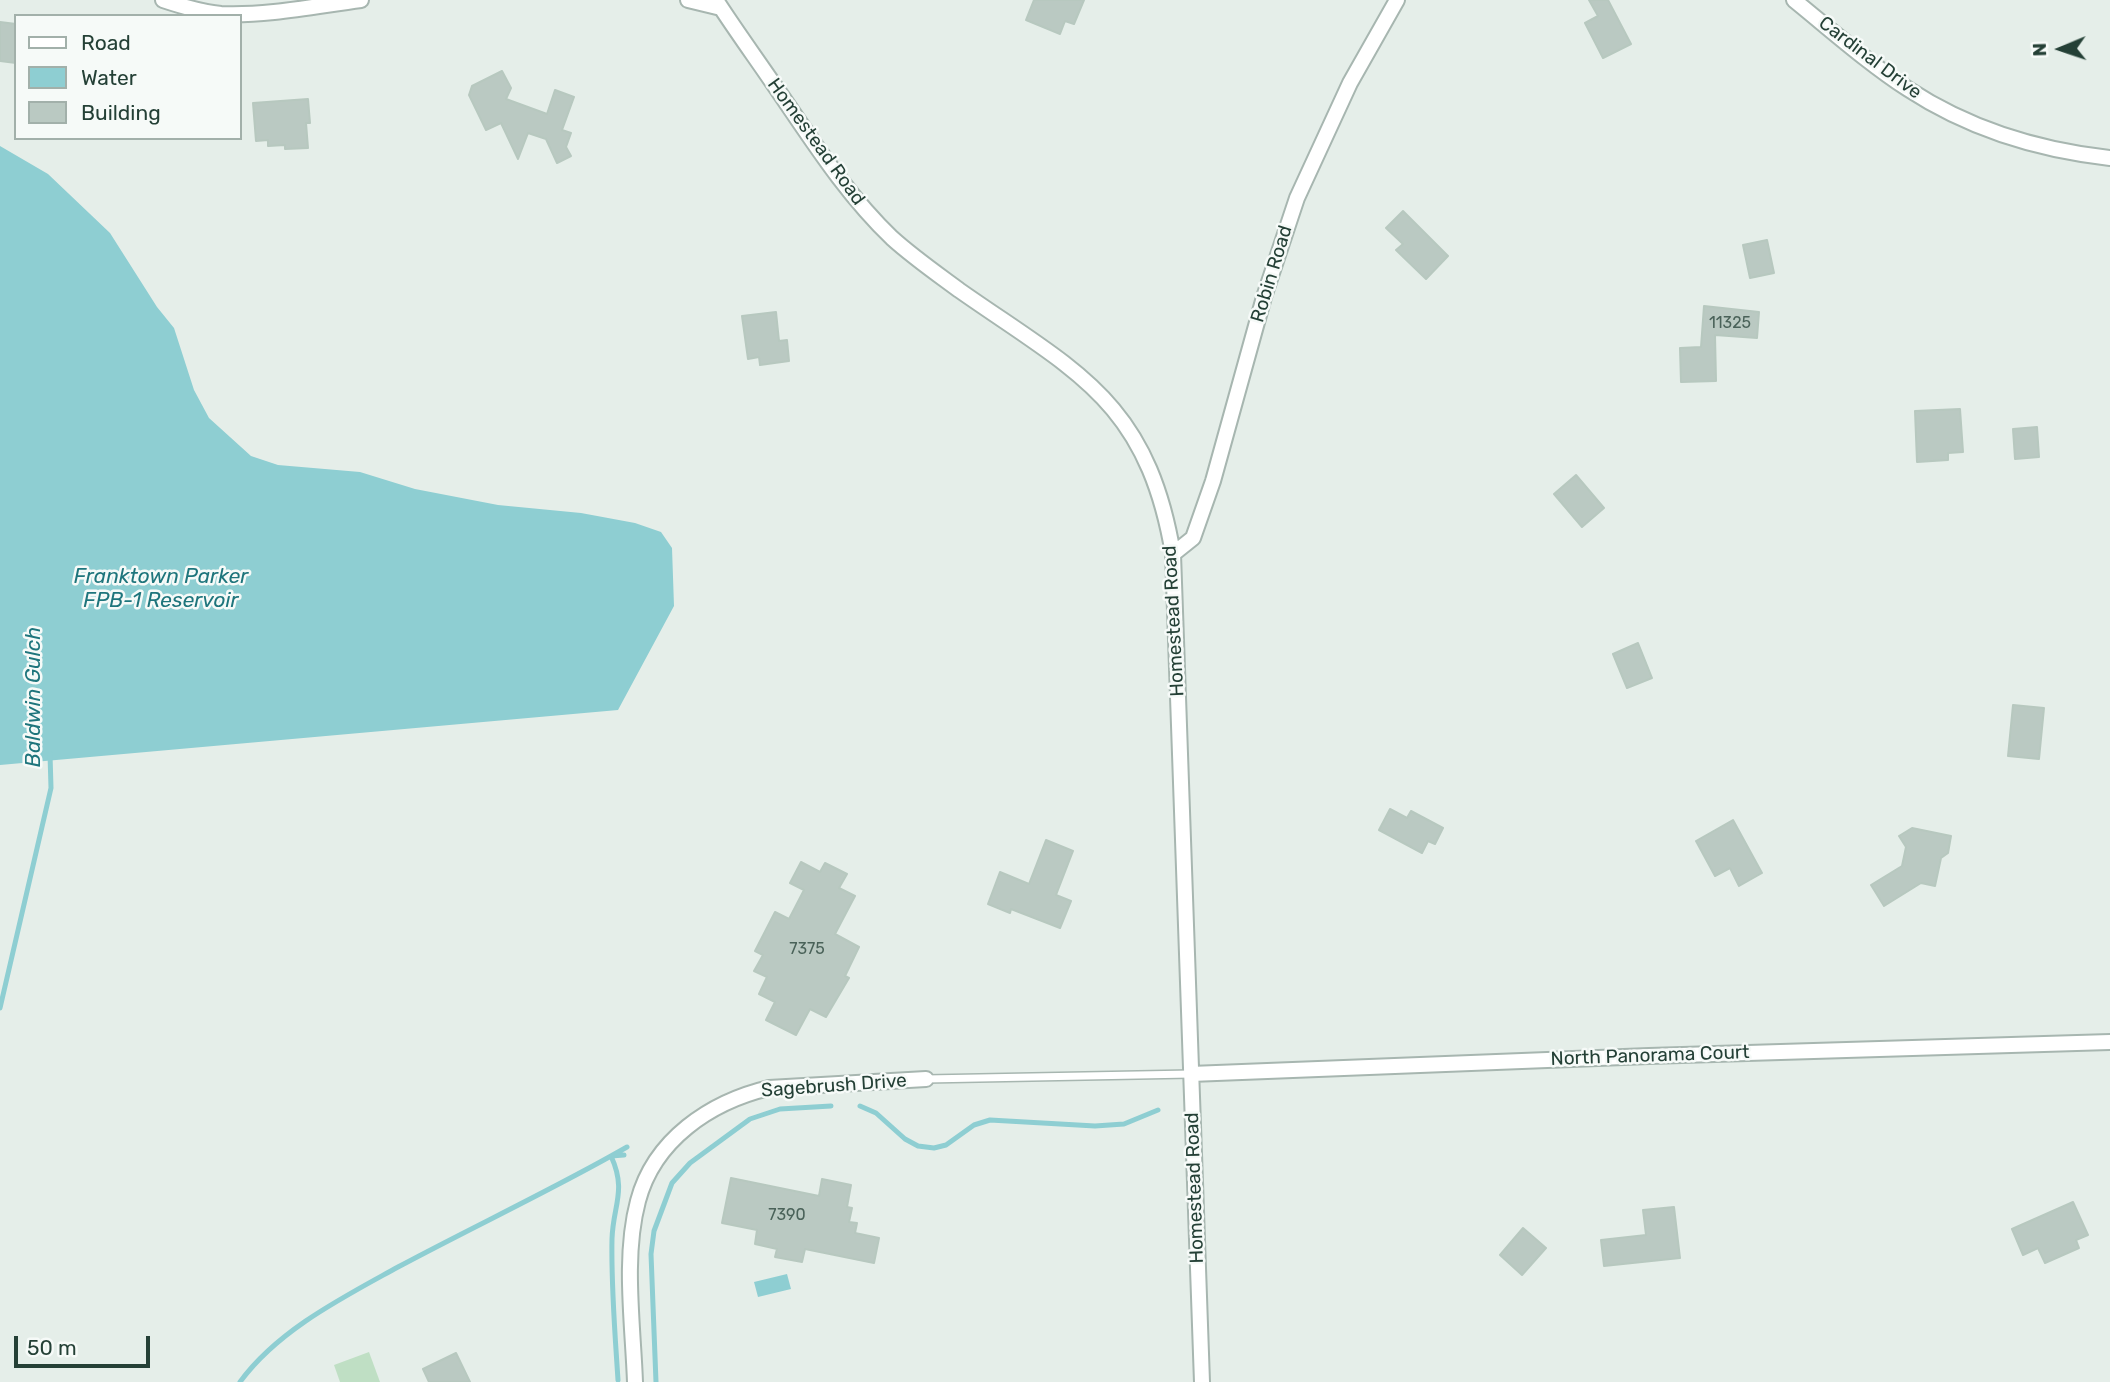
<!DOCTYPE html>
<html>
<head>
<meta charset="utf-8">
<style>
	body { margin:0 }
	#map { position:relative; width:2110px; height:1382px; overflow:hidden; background:#e5eee9; font-family:Rubik,sans-serif }
	canvas { display:block }
	.legend { position:absolute; left:14px; top:14px; width:228px; height:126px; box-sizing:border-box; background:#f6faf8; border:2px solid #a2b0aa; margin:0; padding:9px 12px; list-style:none; font-size:21px; color:#244036 }
	.legend li { display:flex; align-items:center; gap:14px; height:35px }
	.legend b { width:35px; border:2px solid #a2b0aa }
	.north { position:absolute; left:2026px; top:14px; width:70px; height:70px; -webkit-text-stroke:5px #f6faf8; paint-order:stroke; rotate:268deg; font-size:19px; font-weight:700; line-height:28px; text-align:center; color:#244036 }
	.north::after { content:''; display:block; margin:auto; width:24px; height:32px; background:#244036; clip-path:polygon(50% 0,100% 100%,50% 72%,0 100%) }
	.scale { position:absolute; left:14px; top:1336px; width:136px; height:32px; box-sizing:border-box; border:4px solid #244036; border-top:0; padding-left:9px; font-size:21px; line-height:24px; white-space:nowrap; color:#244036; -webkit-text-stroke:5px #f6faf8; paint-order:stroke }
</style>
</head>
<body>
<div id="map">
<canvas width="2110" height="1382"></canvas>
<ul class="legend">
<li><b style="height:9px;background:#fff"></b>Road</li>
<li><b style="height:19px;background:#8eced2"></b>Water</li>
<li><b style="height:19px;background:#bac9c2"></b>Building</li>
</ul>
<div class="north">N</div>
<div class="scale">50 m</div>
</div>
<script>
const c = document.querySelector('canvas').getContext('2d');
c.lineJoin = 'round';
function fillPath(path, color) { c.fillStyle = color; c.fill(path, 'evenodd'); }
function strokePath(path, color, width, dash) { c.strokeStyle = color; c.lineWidth = width; c.lineCap = dash ? 'butt' : 'round'; c.setLineDash(dash || []); c.stroke(path); }
function label(font, color, halo, rows, align = 'center') {
  c.font = font + ' Rubik,sans-serif'; c.lineWidth = 5; c.setLineDash([]); c.textBaseline = 'middle'; c.strokeStyle = halo; c.fillStyle = color; for (const [text, x, y, turn = 0] of rows) {
    c.save(); c.translate(x, y); c.rotate((+turn || 0) * Math.PI / 180); c.textAlign = isNaN(turn) ? turn : align; if (halo) c.strokeText(text, 0, 0); c.fillText(text, 0, 0); c.restore();
  }
}
const green = new Path2D(`
	M369 1352 380 1382H340L334 1365Z`);
const water = new Path2D(`
	M0 146 48 174 110 233 157 307 174 328 194 390 209 418 251 456 278 465 360 472 415 489 498 505 581 513 635 523 661 532 672 548 674 606 618 710 0 765Z
	M787 1274 791 1289 758 1297 754 1282Z`);
const stream = new Path2D(`
	M0 1008 51 788 50 754
	M860 1106 876 1113 905 1139 918 1146 934 1148 946 1145 974 1125 990 1120 1095 1126 1124 1124 1158 1110
	M618 1380C615 1333 611 1286 612 1239 613 1205 627 1191 611 1156L627 1147
	M240 1382C278 1330 342 1298 398 1267 469 1229 541 1195 611 1156L624 1155
	M656 1382 651 1254 654 1231 672 1183 690 1163 750 1119 780 1109 831 1106`);
const building = new Path2D(`
	M1034 0H1084L1074 24 1065 21 1060 34 1026 20Z
	M1589 0H1608L1631 44 1603 58 1585 23 1598 16Z
	M0 22 16 24V63L0 61Z
	M502 71 511 88 506 99 547 114 555 90 574 97 562 130 571 133 566 147 571 156 557 163 546 139 528 133 518 159 501 123 486 130 469 95 472 86Z
	M308 99 310 123H306L308 148 285 149V145L268 146V140L256 141 253 103Z
	M1403 211 1448 256 1426 279 1396 250 1403 244 1386 228Z
	M1767 240 1774 273 1750 278 1743 245Z
	M1704 306 1759 312 1757 338 1715 335 1716 381 1681 382 1680 348 1701 347Z
	M776 312 779 341 787 340 789 361 760 365 759 357 748 359 742 316Z
	M1960 409 1963 452 1948 453V460L1917 462 1915 411Z
	M2037 427 2039 457 2015 459 2013 429Z
	M1576 475 1604 508 1582 527 1554 494Z
	M1638 643 1652 678 1627 688 1613 654Z
	M2013 705 2044 708 2039 759 2008 756Z
	M1390 809 1407 818 1411 811 1443 828 1435 844 1428 841 1422 853 1379 830Z
	M1733 820 1762 873 1739 886 1730 868 1715 876 1696 841Z
	M1912 828 1951 836 1948 853 1941 858 1935 886 1921 883 1884 906 1871 885 1902 866 1906 847 1899 836Z
	M1046 840 1073 851 1056 895 1071 901 1060 928 1011 909 1010 913 988 904 1000 872 1029 884Z
	M801 862 820 872 825 863 847 874 839 888 855 896 835 934 859 947 845 976 849 978 826 1017 810 1009 796 1035 766 1020 775 1002 759 994 767 977 754 971 763 955 755 951 775 912 789 919 804 890 790 883Z
	M731 1178 819 1196 822 1179 851 1185 847 1207 852 1208 849 1222 857 1223 855 1233 879 1238 874 1263 805 1249 802 1262 775 1257 777 1249 755 1244 757 1230 722 1223Z
	M2073 1202 2088 1235 2076 1240 2079 1248 2045 1263 2038 1248 2023 1255 2012 1229Z
	M1674 1207 1680 1258 1604 1266 1601 1240 1646 1235 1643 1210Z
	M1523 1228 1546 1248 1522 1275 1500 1255Z
	M456 1353 470 1382H429L423 1369Z`);
const lane = new Path2D(`
	M926 1079 1191 1074`);
const street = new Path2D(`
	M163 0C181 6 201 12 221 14 267 16 315 6 361 0
	M688 0 721 8
	M716 0C736 31 758 61 779 92 814 143 847 195 892 238 913 257 936 273 959 290 1076 372 1147 400 1173 554L1202 1382
	M1794 0C1831 30 1868 63 1908 89 1969 129 2038 150 2110 158
	M1173 554 1193 538 1213 481 1264 297 1297 198 1350 83 1397 0
	M1191 1074 1649 1056 2110 1042
	M635 1382C633 1325 623 1257 638 1201 654 1140 710 1102 769 1088L926 1079`);
const numberNames = [
	["11325",1730,323],
	["7375",807,949],
	["7390",787,1215]
];
const streetNames = [
	["Cardinal Drive",1870,58,37],
	["Homestead Road",816,142,54],
	["Robin Road",1272,274,-73],
	["Homestead Road",1174,621,-93],
	["North Panorama Court",1650,1056,-2],
	["Sagebrush Drive",834,1086,-4],
	["Homestead Road",1195,1188,-92]
];
const waterNames = [
	["Franktown Parker",161,577],
	["FPB-1 Reservoir",161,601],
	["Baldwin Gulch",34,697,-90]
];
fillPath(green, '#bfdfc4');
fillPath(water, '#8eced2');
strokePath(stream, '#8eced2', 5);
fillPath(building, '#bac9c2');
strokePath(building, '#b7c8bf', 2);
strokePath(lane, '#a7b6b0', 10);
strokePath(street, '#a7b6b0', 18);
strokePath(lane, '#fff', 7);
strokePath(street, '#fff', 14);
label('16px', '#4a6259', null, numberNames);
label('19px', '#244036', '#f6faf8', streetNames);
label('italic 21px', '#1e757c', '#f6faf8', waterNames);
</script>
</body>
</html>
